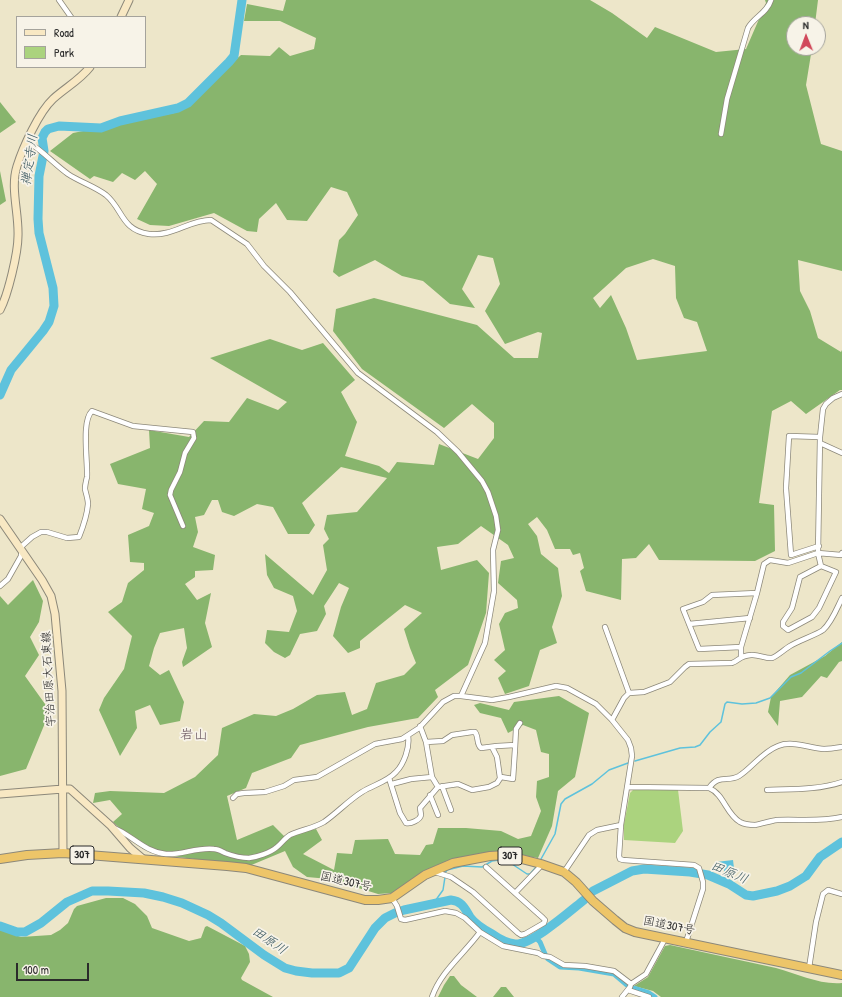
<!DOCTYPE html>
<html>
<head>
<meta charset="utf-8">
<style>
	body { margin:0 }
	#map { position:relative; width:842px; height:997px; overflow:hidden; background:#ede6c9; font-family:"Patrick Hand",sans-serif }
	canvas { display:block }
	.legend { position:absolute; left:16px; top:16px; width:130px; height:52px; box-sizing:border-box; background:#f7f3e8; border:1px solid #a5a39c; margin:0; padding:5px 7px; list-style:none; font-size:12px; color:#2b2b2b }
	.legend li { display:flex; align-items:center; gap:8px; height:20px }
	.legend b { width:20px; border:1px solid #a5a39c }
	.north { position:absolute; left:786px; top:16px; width:40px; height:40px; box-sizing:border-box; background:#f7f3e8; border:1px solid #a5a39c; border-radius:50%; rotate:359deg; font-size:11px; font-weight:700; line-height:16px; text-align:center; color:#2b2b2b }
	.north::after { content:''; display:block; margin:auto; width:14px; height:18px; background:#d1495b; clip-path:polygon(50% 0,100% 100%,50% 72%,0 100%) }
	.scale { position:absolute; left:16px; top:963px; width:73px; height:18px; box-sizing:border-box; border:2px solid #2b2b2b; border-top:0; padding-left:5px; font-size:12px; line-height:14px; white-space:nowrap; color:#2b2b2b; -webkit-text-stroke:3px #f7f3e8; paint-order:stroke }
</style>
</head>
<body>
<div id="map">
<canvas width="842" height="997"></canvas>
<ul class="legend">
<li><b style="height:5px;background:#f8e8c3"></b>Road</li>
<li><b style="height:11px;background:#abd37e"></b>Park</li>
</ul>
<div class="north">N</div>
<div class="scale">100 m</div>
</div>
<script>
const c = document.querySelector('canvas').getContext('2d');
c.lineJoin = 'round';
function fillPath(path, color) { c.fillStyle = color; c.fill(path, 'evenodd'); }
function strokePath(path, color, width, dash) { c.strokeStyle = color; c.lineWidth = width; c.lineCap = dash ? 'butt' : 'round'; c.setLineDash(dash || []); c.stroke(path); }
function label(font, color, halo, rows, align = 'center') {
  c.font = font + ' "Patrick Hand","Klee One",sans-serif'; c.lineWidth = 3.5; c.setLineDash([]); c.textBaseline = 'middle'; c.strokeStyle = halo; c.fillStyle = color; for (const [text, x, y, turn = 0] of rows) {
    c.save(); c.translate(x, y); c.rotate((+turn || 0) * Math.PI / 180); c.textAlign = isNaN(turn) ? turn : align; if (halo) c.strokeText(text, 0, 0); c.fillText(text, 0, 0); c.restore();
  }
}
const green = new Path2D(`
	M633 790H678L683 831 675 843 624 840V824L630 793Z`);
const forest = new Path2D(`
	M286 0H590L612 13 647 38 655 27 716 52 746 49 766 3 765 0H818L815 24H794V48H812L806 85 821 144 842 151V271L798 260 800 291 810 311 818 338 841 352 842 350V390H840L806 414 791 401 772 411 759 503 774 505 775 551 755 561 659 560 649 544 636 558 622 559 621 600 586 591 580 571 584 568 580 553 573 555 570 549H555L547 530 537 517 528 524 537 536 541 554 558 568 562 596 552 627 557 643 540 650 529 686 505 694 498 678 506 671 494 660 505 650 499 624 505 613 518 608 517 600 498 583 501 561 514 558 508 545 481 526 458 544 437 547 441 570 477 560 489 573 486 613 468 665 435 690 438 697 418 718 368 727 300 745 291 758 252 773 246 788 227 796 237 840 273 825 284 836 316 829 322 840 303 854 334 870 337 853 352 854 355 840 388 839 395 854 420 855 426 845 433 844 438 828H466L501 831 518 839 531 836 541 811 536 797 537 781 549 777V754L541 752 536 730 523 725 508 733 501 718 480 713 474 705 480 703 509 710 514 702 559 696 589 713 575 777 558 791 552 826 538 858 496 851 435 866 392 893 378 894 329 879 307 877 293 867 285 851 249 866 179 857 143 849 113 822 122 814 110 800 93 803 95 793 110 791 164 793 195 777 218 755 222 728 254 714 276 716 293 709 317 695 345 692 352 715 367 709 376 683 404 675 416 663 410 648 404 629 422 613 405 605 360 641V648L348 653 333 636 341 607 349 588 339 583 324 606 326 614 317 631 300 634 290 655 285 658 274 652 265 643 267 630 289 632 297 611 293 596 274 588 267 575 265 554 313 595 327 570 323 545 329 539 324 529 327 515 357 512 387 478 341 467 302 503 315 525 309 534H288L273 507 257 504 234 516 222 512 218 500H212L204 515 195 517 198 532 193 547 215 555 213 570 195 571V577L185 584 197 600 211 593 205 623 212 647 183 667 182 662 187 648 184 628 160 633 154 648 149 666 160 675 169 670 184 702 180 721 160 725 150 705 135 711 137 728 120 756 99 710 104 698 124 669 132 636 108 612 122 602 128 583 144 570V563L130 562 128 535 149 526 154 513 142 509 146 489 118 484 110 464 150 448 149 430 189 437 204 421 229 422 247 398 278 410 287 402 210 358 270 339 302 350 323 343 355 380 341 392 357 422 345 456 379 466 389 473 397 462 434 465 439 444 478 459 494 438V423L472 404 444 428 362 369 333 331 336 309 374 298 477 325 514 358H538L542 333 538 332 505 344 485 311 500 284 493 258 478 255 462 289 475 308 450 304 423 281 402 276 375 260 339 277 333 272 339 240 345 234 358 215 347 192 331 187 307 221 287 220 276 203 259 219 257 232 247 231 214 213 169 226 150 225 137 219 157 184 145 171 135 180 122 173 113 182 94 176 90 179 50 151 73 133 174 113 241 55 270 56 279 47 290 56 314 49 316 38 280 21H244L247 4 283 11ZM653 259 675 266 676 298 684 318 697 322 707 351 637 360 626 328 611 295 600 308 593 298 626 268Z
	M0 102 16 122 0 133Z
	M0 171 6 201 0 205Z
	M33 580 43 601 39 622 30 637 39 655 25 676 50 711 26 769 0 776V596L8 605Z
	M842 642V661L839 662 827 678 821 676 802 697 780 701 778 726 768 712 771 697 790 675 825 656Z
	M106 898H123L135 904 147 916 152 928 189 941 201 938 205 927 207 926 245 946 249 954 250 962 241 978 242 980 273 997H0V930L21 937 51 935 60 930 68 923 74 909 77 906Z
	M670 945C705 953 741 960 776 968 798 974 820 985 842 983V997H661L653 991 634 986 648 977 665 946Z
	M450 976H454L461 985 477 997H438L444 985Z
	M501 987H506L514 997H493Z`);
const water = new Path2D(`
	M733 860 734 868 731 869V873H724V870L716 871V862Z`);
const stream = new Path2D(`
	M635 761 680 748 695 747 700 745 710 732 721 722 725 704 727 702 742 704 756 703 770 698 791 677 801 673 830 651 842 643
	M541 859 555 834 561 804 565 799 592 784 609 770 628 763
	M445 873 447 870 463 866 482 867 492 861 499 860 509 862 527 874H530L536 867
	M433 904 443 890 445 877`);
const canal = new Path2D(`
	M534 936 540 942 545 954
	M548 959 560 967 579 968 614 974 627 985
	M633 988 649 993 655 997`);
const river = new Path2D(`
	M0 395 11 370 43 331 49 322 54 306 53 288 39 233 38 219 39 176 44 151 42 138 45 132 48 129 59 126 101 128 120 121 178 108 188 103 229 62 234 56 242 0
	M593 891 632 871 644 869 690 872 708 875 729 884 746 895 753 896 777 891 790 886 806 876 820 857 842 842
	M0 926 17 932H25L41 923 67 902 92 891H108L144 893 163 897 182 903 208 915 221 923 264 955 285 968 296 971 312 973H339L349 968 375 928 385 918 395 913 404 910 451 900C462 901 465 909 470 917 475 924 485 930 492 934 499 939 506 943 515 944 532 945 570 911 584 900`);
const street = new Path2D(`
	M59 0 71 17
	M721 134 727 99 748 28C754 17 767 13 771 0
	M28 142C42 150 54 164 68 174 80 182 94 186 106 195 123 209 121 230 149 234 172 237 189 220 211 220L247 244 264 266 290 292 358 373 437 432 458 452 482 481 488 492 496 516 498 530 493 550 494 591 485 643 461 696
	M820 443 842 453
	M819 546 791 555 786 488 789 436 820 437
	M821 566 818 553 820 437 823 409 826 404 833 398 842 394
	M821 566 836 572 819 608 812 617 788 630 783 626V622L792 608 800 577Z
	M0 586 8 579 21 556 22 546 32 537 41 532H47L67 538 79 537C83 527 87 516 88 504 88 499 86 494 85 489 85 485 86 481 87 477 88 462 81 421 92 411L133 426 193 432 194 438 185 453 180 472 171 490 170 495 183 526
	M689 624 750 618
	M605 627 629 693
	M741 647 699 649 683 609 703 602 712 595 757 593
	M741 657V647L757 593 764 564 770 560 788 563 818 553 841 555 842 553
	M612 720 624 698 629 693 644 692 670 682 685 667 689 664 732 663C740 660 739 656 751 655 758 654 766 659 772 658 776 657 785 649 790 646 798 641 818 634 823 630 832 622 837 608 842 598
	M420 726 426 742 432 777 438 787
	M426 742 443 741 452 735 472 732H475C479 737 476 744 481 748L497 746 515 745
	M492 747 497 757 500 778
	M389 778 400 813 406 823C411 824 420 820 421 815L420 808 438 787 458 784 472 790 489 787 497 783 501 777 513 779 515 749 516 729 520 723
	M392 784 411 779 432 777
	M442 786 451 810
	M628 787 709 788C724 794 726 814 740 822 744 824 751 825 755 825 762 824 769 821 777 820 798 819 821 822 842 817
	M709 788C720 773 727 783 739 776 752 768 762 752 778 746 792 740 809 748 824 749 830 749 836 748 842 747
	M767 790C792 789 818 790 842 782
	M430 795 438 815
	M233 798 237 794 244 793 265 792 284 786 294 780 317 777 375 744 402 739 419 728 443 702 454 696H461L492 700 509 697 556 686 567 688 596 704 612 720 628 740 631 748 632 756 621 825 619 856 620 859 623 860 694 865 699 868 703 882V889L686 942
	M112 827C131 834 144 852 166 854 182 855 197 847 214 849 218 849 221 851 225 853 233 856 240 858 249 858 257 857 270 853 277 847 281 844 285 838 290 835 301 830 314 828 324 822 337 813 349 800 362 792 373 785 387 782 396 772 404 764 410 747 408 736
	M435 872 451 877 473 892 518 933 521 935 525 934 544 923 545 920 543 918 486 867
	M564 872 589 835 597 830 621 825
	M515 893 539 868 541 864
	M392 898 397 906 401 919 405 920 445 911 456 913 465 918 480 932 503 946 538 953 543 956 550 957 564 965 585 966 614 971 631 984
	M809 968 816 922 823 894 828 890 842 894
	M628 990 649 997
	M432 997C441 971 464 954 480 932
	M622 997 630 987 631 984 646 974 665 939`);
const secondary = new Path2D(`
	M121 17 129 0
	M0 310C8 295 18 253 18 236 19 213 10 188 17 166 23 147 39 112 53 99 65 88 80 80 90 67
	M0 519 42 580 51 596 55 614 62 691 63 853
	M0 794 63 789H70L111 826 130 848 143 859`);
const highway = new Path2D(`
	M0 859 27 855 63 853 227 866 246 868 365 900H378L392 898 425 875 453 863 490 856 506 855 541 864 564 872 576 882 593 901 615 920 625 928 635 932 842 975`);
const shields = [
	[82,855,24],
	[510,856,24]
];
const shieldNames = [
	["307",82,855],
	["307",510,856]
];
const streetNames = [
	["宇治田原大石東線",49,679,-93],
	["国道307号",346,882,13],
	["国道307号",669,926,11]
];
const waterNames = [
	["禅定寺川",30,160,-82],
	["田原川",729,873,23],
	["田原川",269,941,34]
];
const quarterNames = [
	["岩山",194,735]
];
fillPath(green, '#abd37e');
fillPath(forest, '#88b56d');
fillPath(water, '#5ec2dc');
strokePath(stream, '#5ec2dc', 1.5);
strokePath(canal, '#5ec2dc', 5);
strokePath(river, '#5ec2dc', 9);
strokePath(street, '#8c887a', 6);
strokePath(secondary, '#8c887a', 9);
strokePath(highway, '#8c887a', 10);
strokePath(street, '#fff', 4.5);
strokePath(secondary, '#f8e8c3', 7);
strokePath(highway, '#edc569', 8);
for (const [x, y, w] of shields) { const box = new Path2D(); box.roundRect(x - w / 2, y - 9, w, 18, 3); c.fillStyle = '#f7f3e8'; c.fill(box); strokePath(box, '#2b2b2b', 1); }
label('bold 11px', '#2b2b2b', null, shieldNames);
label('12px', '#2b2b2b', '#f7f3e8', streetNames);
label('italic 13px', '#3a5860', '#f7f3e8', waterNames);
label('14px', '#6c5861', '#f7f3e8', quarterNames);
</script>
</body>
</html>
